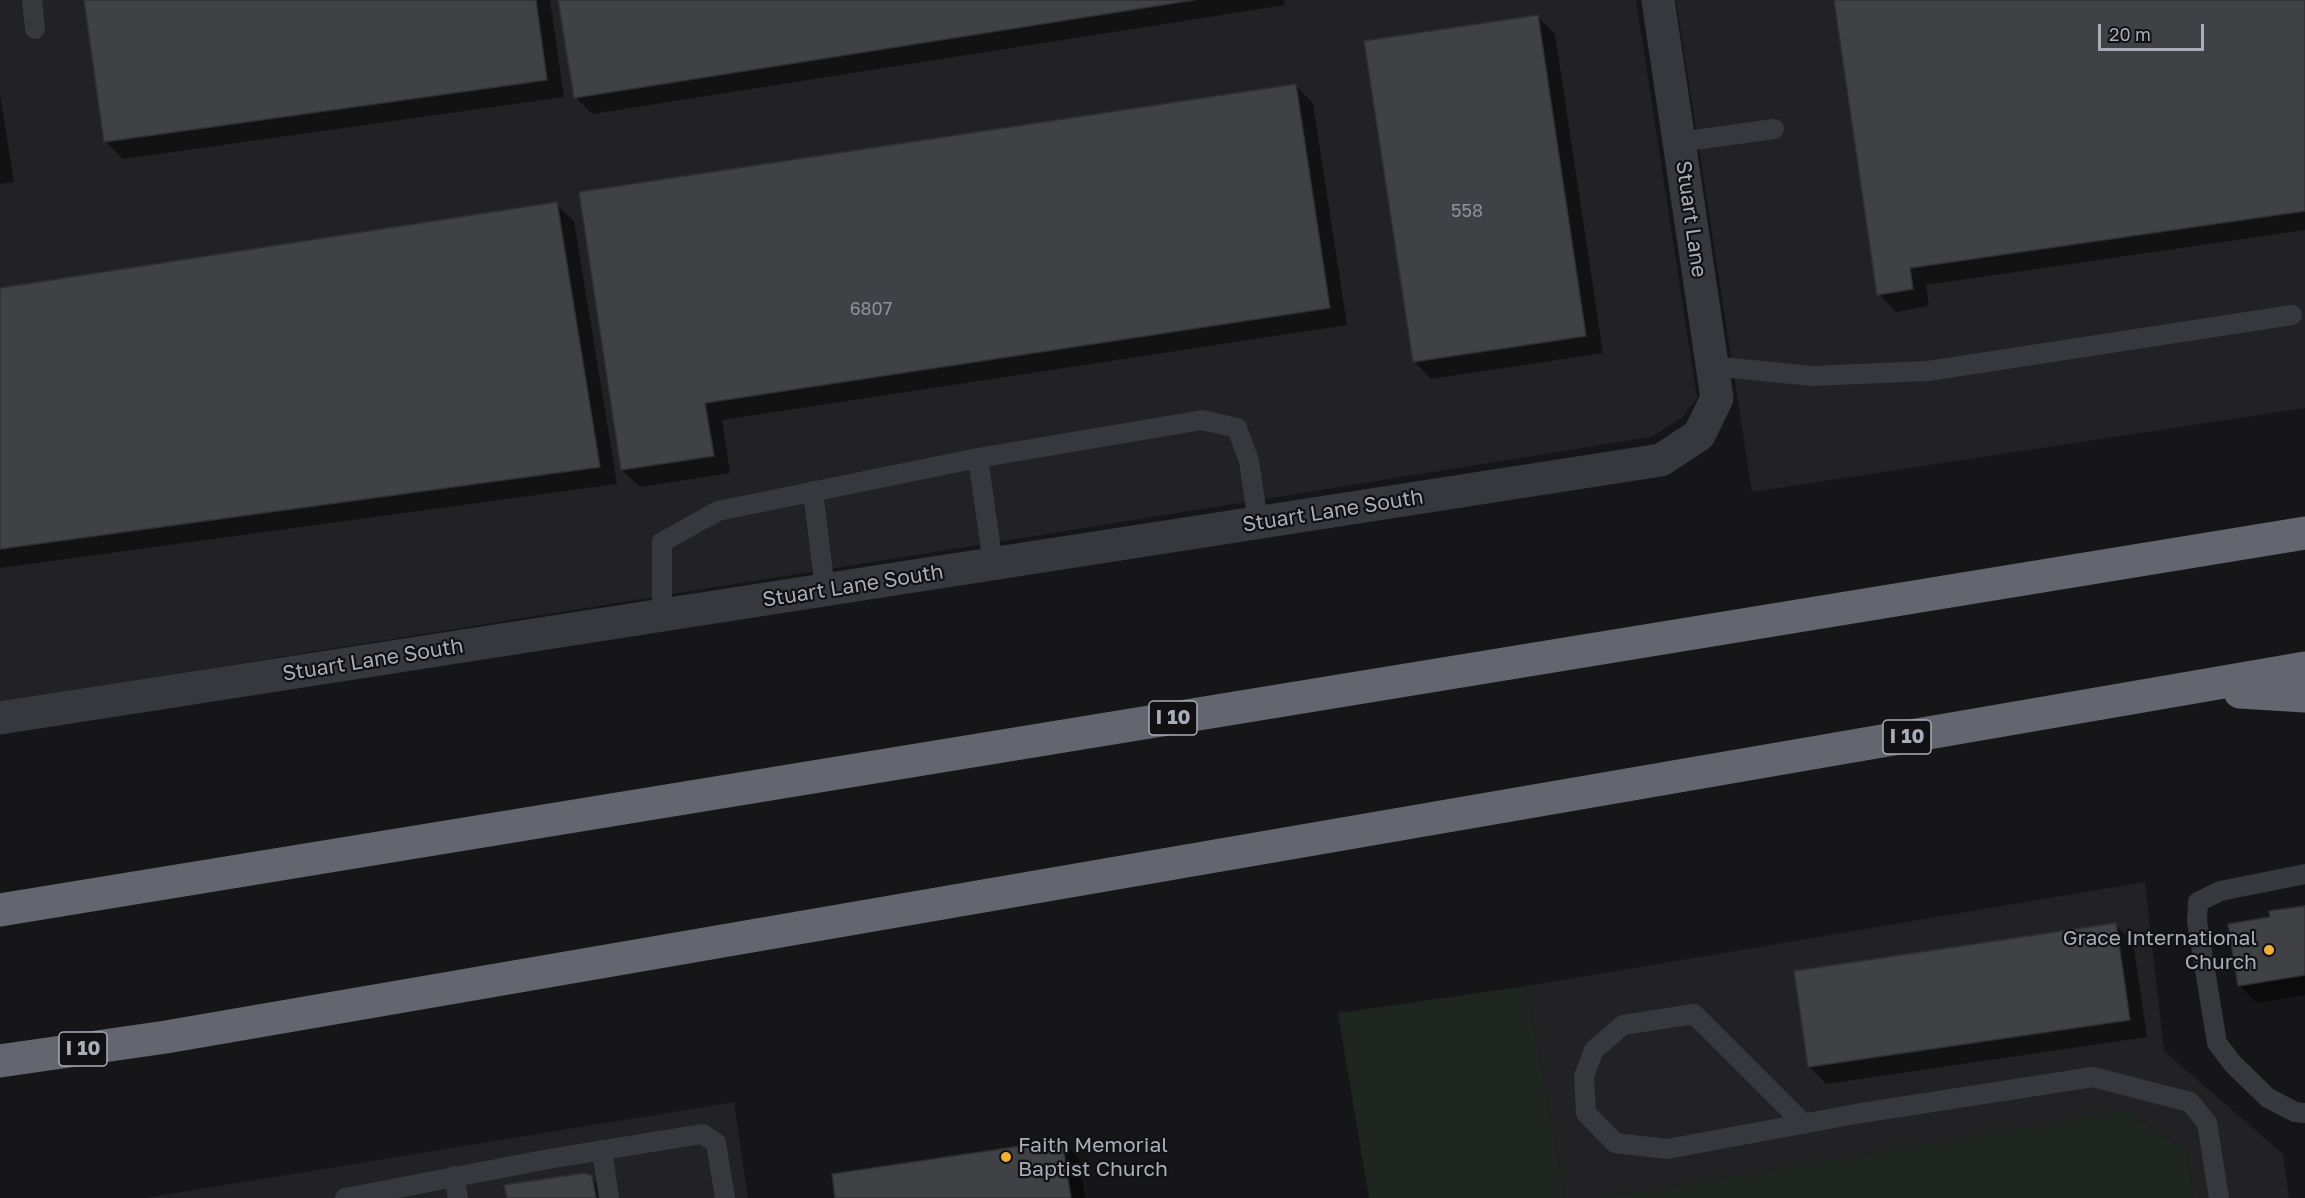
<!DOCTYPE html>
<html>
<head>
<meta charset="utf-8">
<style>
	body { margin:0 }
	#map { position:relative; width:2305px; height:1198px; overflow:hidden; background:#161618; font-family:"Golos Text",sans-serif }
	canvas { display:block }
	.scale { position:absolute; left:2098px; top:24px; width:106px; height:27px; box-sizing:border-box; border:3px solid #a8adb8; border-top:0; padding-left:8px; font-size:18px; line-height:21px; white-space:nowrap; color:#a8adb8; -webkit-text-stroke:4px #111113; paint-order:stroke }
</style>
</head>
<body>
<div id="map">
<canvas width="2305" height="1198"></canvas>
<div class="scale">20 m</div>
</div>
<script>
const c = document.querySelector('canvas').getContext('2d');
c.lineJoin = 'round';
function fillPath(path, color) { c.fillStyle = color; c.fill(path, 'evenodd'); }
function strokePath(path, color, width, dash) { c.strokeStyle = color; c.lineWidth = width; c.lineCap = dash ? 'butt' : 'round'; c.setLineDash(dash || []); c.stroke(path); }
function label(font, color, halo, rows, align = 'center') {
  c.font = font + ' "Golos Text",sans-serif'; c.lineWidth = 4.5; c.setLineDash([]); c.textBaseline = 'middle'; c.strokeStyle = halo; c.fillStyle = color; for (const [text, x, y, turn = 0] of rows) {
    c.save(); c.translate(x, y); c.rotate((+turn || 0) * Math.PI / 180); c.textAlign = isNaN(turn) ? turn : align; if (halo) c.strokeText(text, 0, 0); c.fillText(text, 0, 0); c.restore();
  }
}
const built = new Path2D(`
	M0 0H1636L1697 398 1683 417 1651 437 0 702Z
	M1676 0H2305V408L1752 492Z
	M2145 882 2164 1051 2283 1154 2289 1198H2193L2187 1152 2124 1110 1599 1198H1565L1526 986Z
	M734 1102 748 1198H145Z`);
const green = new Path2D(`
	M1526 986 1565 1198H1369L1338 1013Z
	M2124 1110 2187 1152 2193 1198H1599Z`);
const shadow = new Path2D(`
	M85 0H550L564 97 123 159 106 142Z
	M560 0H1284L1285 5 592 114 575 97Z
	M1835 0H2305V230L1926 285 1929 306 1896 312 1879 294Z
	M1538 17 1555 34 1603 353 1431 379 1414 361Z
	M1296 86 1313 103 1347 325 722 420 730 473 640 487 622 470 580 193Z
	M0 94 14 182 0 184Z
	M556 204 574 221 617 484 0 568V290Z
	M2305 908V995L2257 1003 2239 985 2272 918Z
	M2115 925 2133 942 2147 1037 1826 1084 1809 1066Z
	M1062 1142 1079 1159 1085 1198H837Z
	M591 1177 600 1187 602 1198H508Z`);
const building = new Path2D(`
	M84 0H536L547 80 104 142Z
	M558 0H1194L574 98Z
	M1834 0H2305V211L1910 268 1913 289 1877 295Z
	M1538 15 1586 336 1413 362 1364 41Z
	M1296 84 1330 308 705 403 714 456 621 470 579 192Z
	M557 202 600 467 0 549V288Z
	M2305 906V975L2238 986 2228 924 2270 917 2269 911Z
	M2116 923 2130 1020 1808 1067 1794 971Z
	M1062 1140 1071 1198H835L832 1174Z
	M585 1173 592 1176 596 1198H507L504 1185Z`);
const lane = new Path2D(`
	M32 0 35 29
	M1679 142 1774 129
	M1712 366 1812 376 1928 371 2292 315
	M978 458 993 564
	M813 491 825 590
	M662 615V542L718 511 978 458 1202 420 1237 428 1249 461 1258 523
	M2305 874 2220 891 2198 902 2197 921 2217 1043 2233 1064 2268 1098 2295 1112 2305 1113
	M1804 1124 1694 1014 1623 1025 1594 1050 1584 1076 1586 1113 1615 1143 1667 1149 1861 1113 2093 1077 2190 1102 2207 1123 2219 1198
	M602 1150 609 1198
	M454 1176 458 1198
	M345 1198 554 1158 702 1134 716 1143 725 1198`);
const street = new Path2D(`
	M0 718 1661 460 1699 435 1717 398 1658 0`);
const highway = new Path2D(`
	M2240 692 2305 696
	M0 910 2305 533
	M0 1061 166 1037 2305 668`);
const markers = [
	[2269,950,6,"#f2b134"],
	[1006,1157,6,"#f2b134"]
];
const numberNames = [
	["558",1467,211],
	["6807",871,309]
];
const shields = [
	[1173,718,48],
	[1907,737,48],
	[83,1049,48]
];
const shieldNames = [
	["I 10",1173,718],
	["I 10",1907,737],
	["I 10",83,1049]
];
const streetNames = [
	["Stuart Lane",1691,219,82],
	["Stuart Lane South",1333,511,-9],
	["Stuart Lane South",853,586,-9],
	["Stuart Lane South",373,660,-9]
];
const poiNames = [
	["Grace International",2257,938],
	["Church",2257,962],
	["Faith Memorial",1018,1145,"left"],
	["Baptist Church",1018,1169,"left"]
];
fillPath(built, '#222225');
fillPath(green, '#1e261f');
fillPath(shadow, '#0007');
fillPath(building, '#404145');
strokePath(building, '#303034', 1.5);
strokePath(lane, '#37383d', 20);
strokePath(street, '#37383d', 33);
strokePath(highway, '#63666e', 33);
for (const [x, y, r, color] of markers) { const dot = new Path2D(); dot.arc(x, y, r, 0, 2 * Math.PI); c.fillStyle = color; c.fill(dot); strokePath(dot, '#111113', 2); }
label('18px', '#8e929b', null, numberNames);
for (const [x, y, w] of shields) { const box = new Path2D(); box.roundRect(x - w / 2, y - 17, w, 34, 4.5); c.fillStyle = '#111113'; c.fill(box); strokePath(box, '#a8adb8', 1.5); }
label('bold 20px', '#a8adb8', null, shieldNames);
label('21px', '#a8adb8', '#111113', streetNames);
label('21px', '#a8adb8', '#111113', poiNames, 'right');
</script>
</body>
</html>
